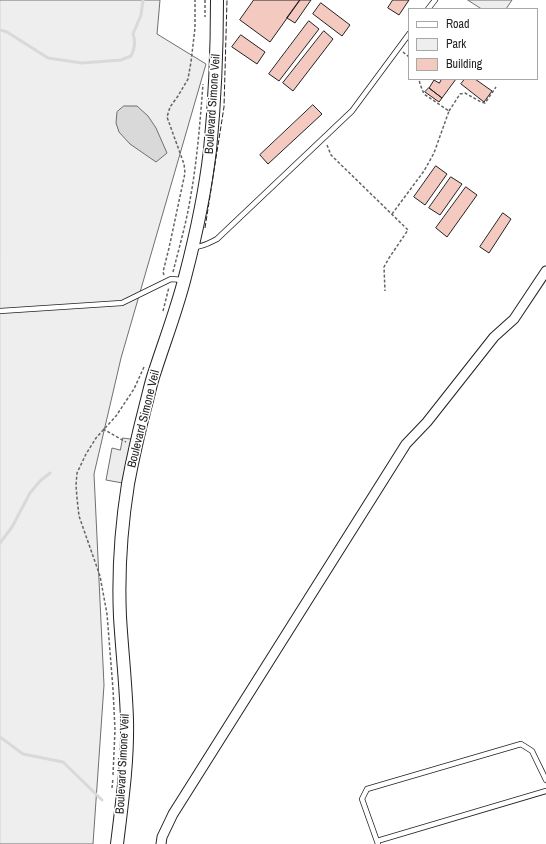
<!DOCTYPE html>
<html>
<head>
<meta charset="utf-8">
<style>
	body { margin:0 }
	#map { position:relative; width:546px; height:844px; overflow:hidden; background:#fff; font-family:"Archivo Narrow",sans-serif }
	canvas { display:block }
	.legend { position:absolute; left:408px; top:8px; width:130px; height:72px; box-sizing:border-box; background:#fff; border:1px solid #a7a7a7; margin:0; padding:5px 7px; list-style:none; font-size:12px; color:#222 }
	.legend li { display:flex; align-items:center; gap:8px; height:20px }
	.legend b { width:20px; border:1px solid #a7a7a7 }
</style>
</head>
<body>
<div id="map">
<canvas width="546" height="844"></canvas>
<ul class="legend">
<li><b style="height:5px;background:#fff"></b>Road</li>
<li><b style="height:11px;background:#eee"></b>Park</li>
<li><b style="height:11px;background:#f3c9c0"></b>Building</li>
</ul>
</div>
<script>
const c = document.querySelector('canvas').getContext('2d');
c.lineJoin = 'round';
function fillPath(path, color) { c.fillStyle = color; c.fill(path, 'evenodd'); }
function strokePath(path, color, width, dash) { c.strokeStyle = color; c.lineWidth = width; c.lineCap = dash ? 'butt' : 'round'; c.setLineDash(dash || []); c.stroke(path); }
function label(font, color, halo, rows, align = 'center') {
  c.font = font + ' "Archivo Narrow",sans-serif'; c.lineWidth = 3; c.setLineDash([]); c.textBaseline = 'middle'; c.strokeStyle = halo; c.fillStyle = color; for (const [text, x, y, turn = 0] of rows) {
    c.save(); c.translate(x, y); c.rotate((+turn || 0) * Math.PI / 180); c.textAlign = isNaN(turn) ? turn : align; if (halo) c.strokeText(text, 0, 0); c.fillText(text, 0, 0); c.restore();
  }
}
const green = new Path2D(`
	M0 0H160L157 34 206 64 121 358 94 474 104 685 93 844H0Z`);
const parking = new Path2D(`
	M468 0H512L506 9H482Z
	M123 438 137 440 128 484 106 480 112 448 120 450Z`);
const water = new Path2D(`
	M124 106H137L148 116 156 128 167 153 156 162 130 144 119 132 116 123 117 112Z`);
const stream = new Path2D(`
	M0 30 7 32 48 58 82 63 121 60 131 56C135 48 136 42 133 34L141 15 143 0
	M0 543 12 527 30 493 40 481 50 473
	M0 737 23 754 63 762 102 800`);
const building = new Path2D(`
	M254 0H300L270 42 240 20Z
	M300 0H311L295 23 287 18Z
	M393 0H409L399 15 388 8Z
	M321 3 350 25 342 36 313 14Z
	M309 21 319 29 279 81 269 74Z
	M324 31 333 39 293 91 283 83Z
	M241 35 265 52 257 64 232 47Z
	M442 79H456L442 98 429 88 434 80 439 83Z
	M465 79H475L492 91 484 102 461 84Z
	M429 88 442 98 439 102 425 92Z
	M313 105 322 114 268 164 260 155Z
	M436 166 447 174 425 205 414 197Z
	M451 177 462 184 440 215 429 208Z
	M466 187 477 195 447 237 436 228Z
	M503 213 511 219 489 253 480 247Z`);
const path = new Path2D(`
	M205 0V17
	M403 52 409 57
	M449 111 460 94 465 93 481 102 485 103 496 87
	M327 145 331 155 408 230 389 258 384 267 385 291
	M392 214 424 171 434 153 449 111 424 94 420 84 419 79
	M173 272C179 248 186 224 190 200 197 162 200 123 203 84
	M164 275 163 272 169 248 185 173 184 164 167 117 170 107 178 96 188 79 191 62 195 28V0
	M163 311 169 287
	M103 429 126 442
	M113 775 115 730 113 689 107 614 100 576 79 516 77 498 76 485 77 473 86 454 96 438 116 416 134 389 144 367
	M112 788 113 778`);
const lane = new Path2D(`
	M428 9 435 0
	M194 247C203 247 209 243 217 239L352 111 409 34
	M0 311 122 303 171 279 183 280
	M377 841 546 791
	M378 844 362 799 367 789 521 744 532 751 546 780`);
const street = new Path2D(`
	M161 844 162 837 173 814 406 444 427 422 494 337 514 319 546 271`);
const secondary = new Path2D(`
	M117 844C122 803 128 761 127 720 126 685 122 651 120 617 118 572 121 528 128 484 133 457 139 431 146 404 149 393 151 382 155 371 165 340 177 309 185 277 196 235 205 193 210 150 215 100 217 50 217 0`);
const fence = new Path2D(`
	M205 228 224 107 227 0`);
const streetNames = [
	["Boulevard Simone Veil",213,104,-86],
	["Boulevard Simone Veil",144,419,-76],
	["Boulevard Simone Veil",123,764,-87]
];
fillPath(green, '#eee');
strokePath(green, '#6f6f6f', 1);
fillPath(parking, '#ededed');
strokePath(parking, '#6f6f6f', 1);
fillPath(water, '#d9d9d9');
strokePath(water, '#6f6f6f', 1);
strokePath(stream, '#d9d9d9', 3);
fillPath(building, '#f3c9c0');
strokePath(building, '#222', 1);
strokePath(lane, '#222', 6);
strokePath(street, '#222', 11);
strokePath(secondary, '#222', 14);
strokePath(path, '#646464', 1.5, [3, 2]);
strokePath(lane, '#fff', 4.5);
strokePath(street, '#fff', 9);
strokePath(secondary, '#fff', 12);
strokePath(fence, '#222', 1, [5, 2]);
label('12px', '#222', '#fff', streetNames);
</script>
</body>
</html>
